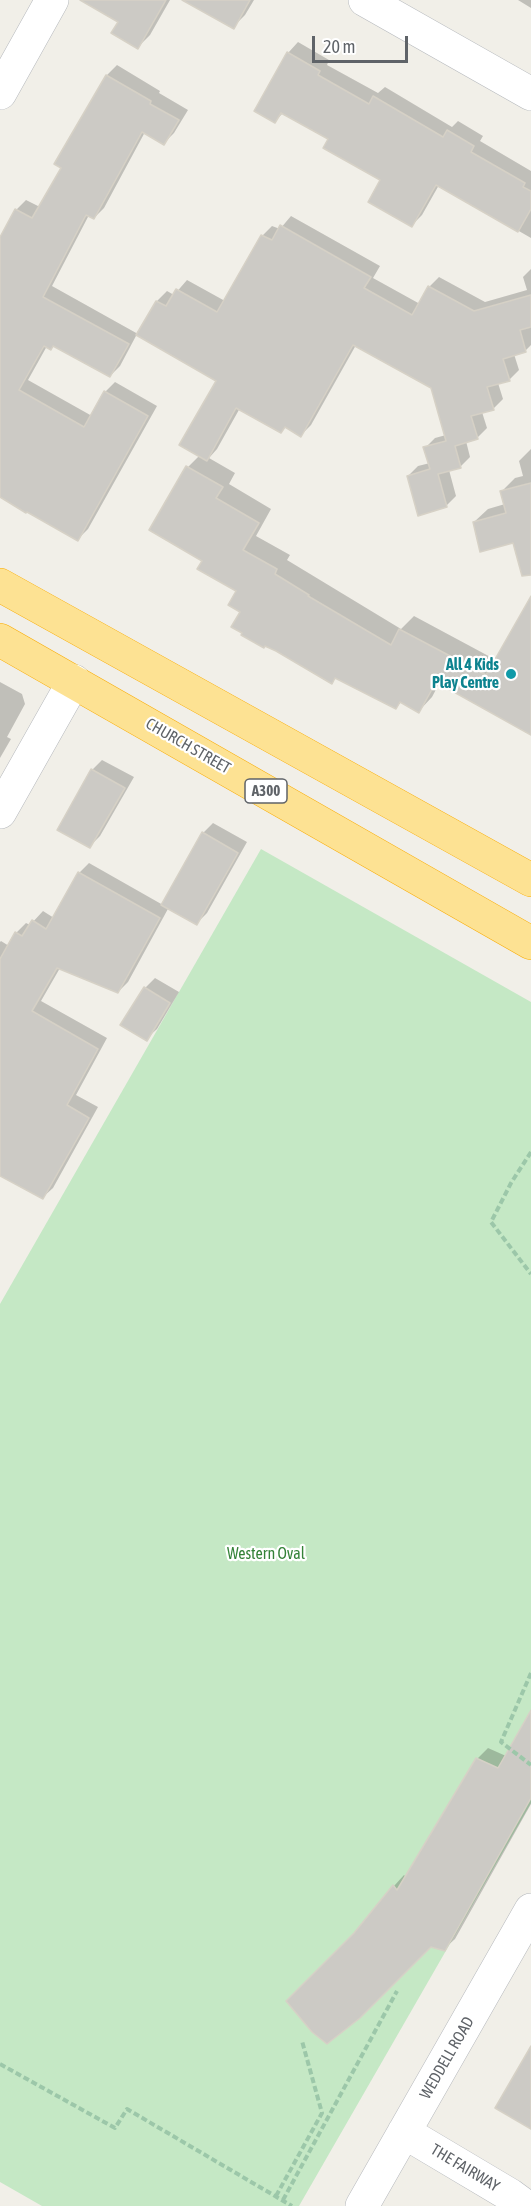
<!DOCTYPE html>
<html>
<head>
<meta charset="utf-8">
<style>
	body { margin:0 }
	#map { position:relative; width:531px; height:2206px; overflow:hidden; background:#f1efe8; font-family:"Asap Condensed",sans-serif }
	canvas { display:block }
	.scale { position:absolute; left:312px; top:36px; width:96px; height:27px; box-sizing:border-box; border:3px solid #5f6368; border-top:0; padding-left:8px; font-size:18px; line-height:21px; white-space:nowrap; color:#5f6368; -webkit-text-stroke:4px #fff; paint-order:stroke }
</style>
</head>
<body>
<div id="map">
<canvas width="531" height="2206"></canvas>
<div class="scale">20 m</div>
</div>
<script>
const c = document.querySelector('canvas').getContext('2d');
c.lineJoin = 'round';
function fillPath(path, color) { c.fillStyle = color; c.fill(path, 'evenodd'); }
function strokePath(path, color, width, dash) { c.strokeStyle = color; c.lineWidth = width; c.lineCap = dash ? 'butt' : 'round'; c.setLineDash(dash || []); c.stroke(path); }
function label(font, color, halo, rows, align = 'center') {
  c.font = font + ' "Asap Condensed",sans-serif'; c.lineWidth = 4.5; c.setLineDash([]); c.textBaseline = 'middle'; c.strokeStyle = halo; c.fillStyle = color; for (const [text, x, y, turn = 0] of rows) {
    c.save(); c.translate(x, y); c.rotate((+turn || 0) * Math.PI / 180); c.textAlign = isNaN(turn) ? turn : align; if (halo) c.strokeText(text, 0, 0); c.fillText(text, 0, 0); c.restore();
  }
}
const green = new Path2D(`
	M261 849 531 1002V1803L299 2206H42L0 2182V1304Z`);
const shadow = new Path2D(`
	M105 0H170L150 35 138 47Z
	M185 0H254L245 15 233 27Z
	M518 0H531V8Z
	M298 42 329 60 327 65 378 93 385 87 452 127 458 121 483 136 480 141 531 171V238L439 185 422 215 412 225 382 179 330 138 284 112 275 121 288 53Z
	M117 65 160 91 159 93 188 110 174 133 164 143 145 132 104 208 94 218 89 215 52 286 138 334 157 301 167 291 174 295 187 280 225 301 262 236 272 226 280 229 291 216 380 266 373 278 420 304 429 287 439 277 485 302 527 290 523 277 531 269V345L525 351 514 354 519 370 509 380 498 383 503 399 493 409 482 412 487 428 477 438 466 441 470 457 460 467 449 470 456 496 446 506 408 476 418 466 430 463 425 448 435 438 446 435 432 387 356 345 311 425 301 435 286 426 281 432 240 408 217 449 209 458 235 473 229 484 271 509 256 536 290 555 287 560 401 629 414 616 496 660 531 599V734L440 682 432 697 419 711 402 701 396 708 337 677 332 682 242 611 238 591 204 560 152 530 188 467 200 455 218 380 137 334 120 366 110 376 54 345 51 348 47 346 28 380 92 416 105 392 115 382 157 406 88 529 78 539 0 495V240L16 210 26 200 40 207 63 167 107 75Z
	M531 449V537L474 522 488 509 505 504 502 491 515 478 523 476 519 461Z
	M0 682 22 694 25 704 7 737 11 739 0 758Z
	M102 760 134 777 100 836 90 846 92 770Z
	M213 823 247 842 207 913 197 923 169 907 128 982 118 992 60 968 41 1001 107 1038 76 1095 98 1107 53 1188 42 1198 0 1174V942L1 941 9 946 16 933 26 923 30 925 43 911 54 918 79 873 89 863 163 905 203 833Z
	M155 978 179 992 157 1029 146 1039 145 988Z
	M531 1713V1804L455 1939 444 1949 430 1945 356 1933 394 1886 404 1875 406 1877 477 1759 488 1748 506 1756Z`);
const building = new Path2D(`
	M80 0H166L138 49 111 33 118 22Z
	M182 0H250L234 29Z
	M287 52 320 71 318 75 369 104 373 96 443 137 447 130 474 146 471 152 525 183 523 187 531 191V209L518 232 436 185 412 227 368 202 380 180 323 148 328 139 281 113 275 123 254 111Z
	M106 75 151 101 150 104 179 120 164 145 142 132 94 219 86 215 43 297 129 344 110 377 53 346 51 350 44 346 19 390 84 427 104 391 148 416 78 541 27 512 26 513 0 497V237L15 209 32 218 61 168 54 164Z
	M280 225 371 277 364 288 412 315 428 286 474 311 531 295V327L520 330 526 352 503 359 510 381 487 387 494 410 471 416 478 439 455 446 461 468 438 474 447 507 418 516 407 476 430 469 423 447 446 441 431 388 353 345 301 437 285 427 281 433 236 408 207 461 179 445 216 381 136 335 156 301 166 306 176 289 217 312 261 235 272 240Z
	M186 466 223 487 216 498 259 523 243 550 277 569 275 574 309 595 308 596 391 645 399 629 486 675 531 596V735L436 682 419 713 400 702 396 709 335 678 332 684 276 651 265 646 264 648 241 635 242 633 231 627 240 612 228 605 236 591 197 569 202 561 149 530Z
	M531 483V575L522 576 513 543 480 552 473 522 506 513 500 491Z
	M91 769 125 788 90 848 57 830Z
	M202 832 238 853 197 925 161 905Z
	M78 872 160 918 118 993 57 968 32 1011 98 1049 67 1105 89 1118 43 1199 0 1176V959L15 932 22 936 32 920 46 929Z
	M144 987 170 1003 147 1041 120 1025Z
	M531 1710V1798L445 1951 431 1947 360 2018 327 2044 312 2032 286 2001 354 1933 393 1885 397 1890 476 1758 498 1768Z
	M531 2046V2129L495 2108Z`);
const path = new Path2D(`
	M531 1152 511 1183 491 1222 531 1274
	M531 1673 501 1742 531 1765
	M0 2064 115 2128 127 2109 292 2206
	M276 2196 322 2113 302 2041
	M283 2200 397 1991`);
const minor = new Path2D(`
	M365 0 531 94
	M0 93 52 0
	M0 812 74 681
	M404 2132 510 2195 525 2206
	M362 2206 531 1910`);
const highway = new Path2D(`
	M0 585 531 880
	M0 640 531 943`);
const markers = [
	[511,674,6,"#0f9aa8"]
];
const shields = [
	[266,791,42]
];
const shieldNames = [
	["A300",266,791]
];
const cultureNames = [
	["All 4 Kids",499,665],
	["Play Centre",499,683]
];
const streetNames = [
	["CHURCH STREET",188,746,30],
	["WEDDELL ROAD",447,2058,-60],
	["THE FAIRWAY",465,2168,31]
];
const parkNames = [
	["Western Oval",266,1554]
];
fillPath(green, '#c5e8c5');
fillPath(shadow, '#0003');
fillPath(building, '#cccac5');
strokePath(building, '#d6d1c6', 1.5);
strokePath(minor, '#b5b8bc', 34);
strokePath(highway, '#f9ab00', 34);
strokePath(path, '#9cc7a9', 4, [6, 3]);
strokePath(minor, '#fff', 33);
strokePath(highway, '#fde293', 33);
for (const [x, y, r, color] of markers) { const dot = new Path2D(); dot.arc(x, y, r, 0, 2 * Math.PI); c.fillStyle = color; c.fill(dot); strokePath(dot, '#fff', 2); }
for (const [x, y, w] of shields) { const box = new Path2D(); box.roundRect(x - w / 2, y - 12, w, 24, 4.5); c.fillStyle = '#fff'; c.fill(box); strokePath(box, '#5f6368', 1.5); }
label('bold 15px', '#5f6368', null, shieldNames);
label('bold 16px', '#0d838f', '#fff', cultureNames, 'right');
label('16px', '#5f6368', '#fff', streetNames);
label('16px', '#348238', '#fff', parkNames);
</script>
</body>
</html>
